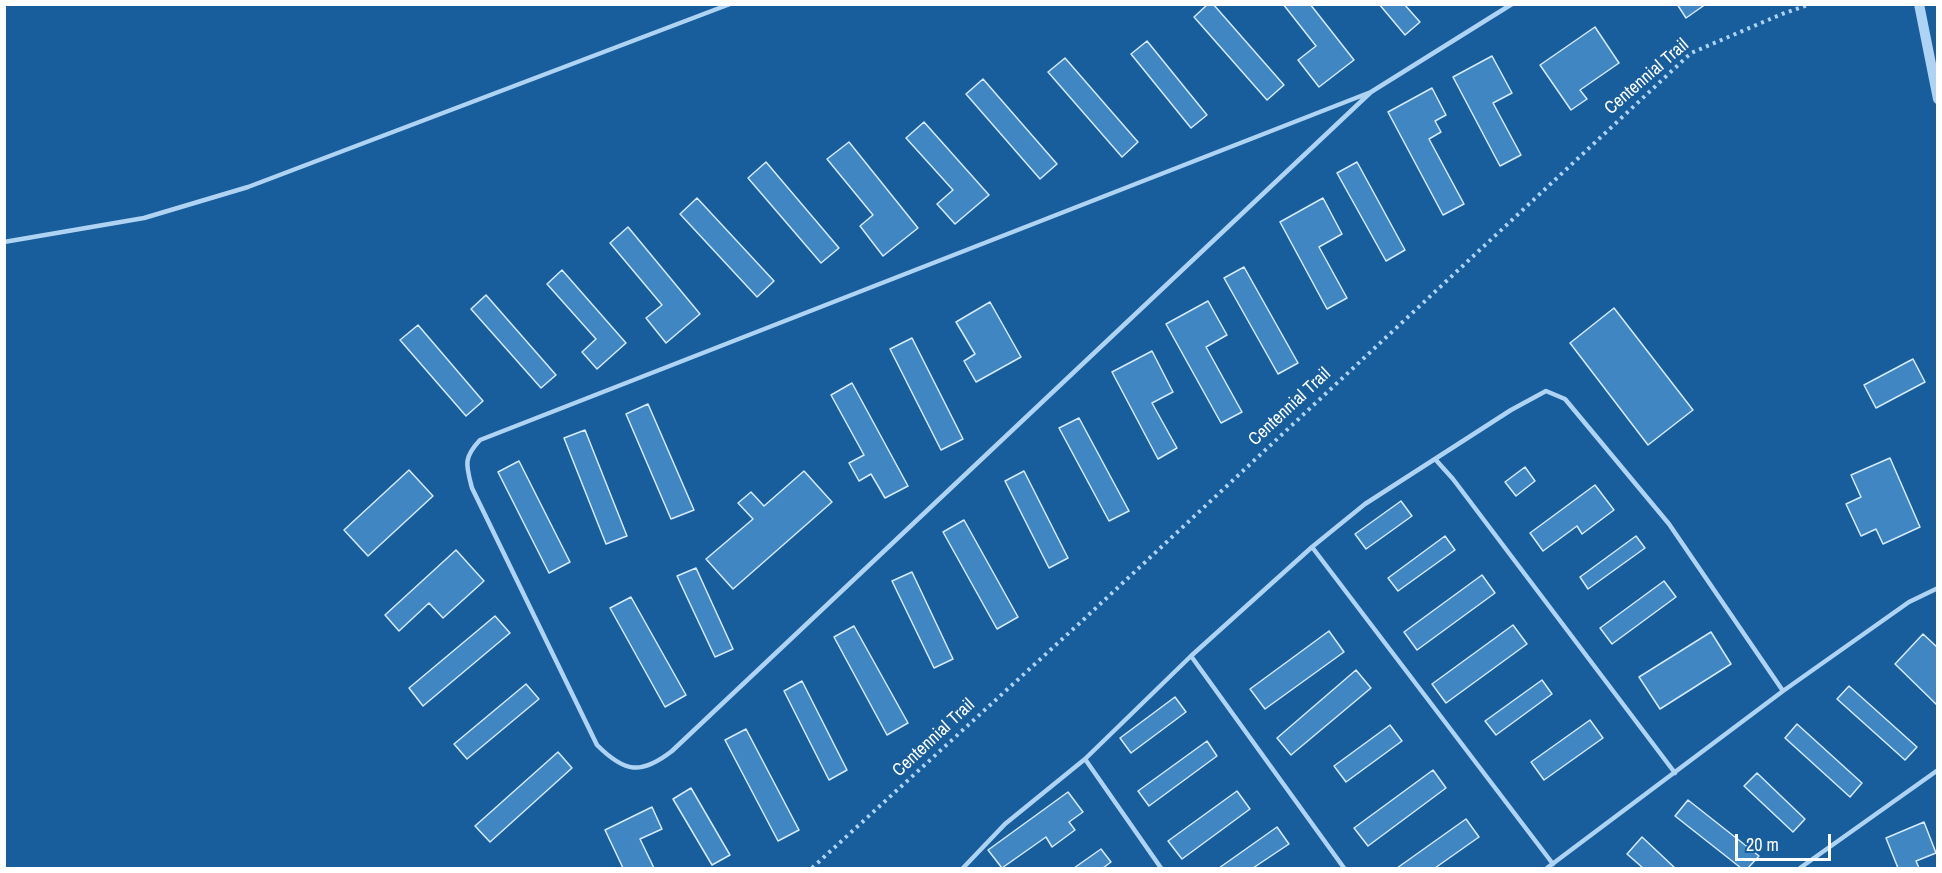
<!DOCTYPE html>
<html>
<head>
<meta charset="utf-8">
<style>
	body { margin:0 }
	#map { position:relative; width:1942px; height:873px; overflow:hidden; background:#185d9c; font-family:"Archivo Narrow",sans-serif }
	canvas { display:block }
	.frame { position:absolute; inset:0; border:6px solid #fff; pointer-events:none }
	.scale { position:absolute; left:1735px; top:834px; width:96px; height:27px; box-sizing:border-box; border:3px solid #fff; border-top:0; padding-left:8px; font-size:18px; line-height:21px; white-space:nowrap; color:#fff; -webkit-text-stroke:4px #185d9c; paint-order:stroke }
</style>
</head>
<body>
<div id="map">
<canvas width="1942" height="873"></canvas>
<div class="frame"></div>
<div class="scale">20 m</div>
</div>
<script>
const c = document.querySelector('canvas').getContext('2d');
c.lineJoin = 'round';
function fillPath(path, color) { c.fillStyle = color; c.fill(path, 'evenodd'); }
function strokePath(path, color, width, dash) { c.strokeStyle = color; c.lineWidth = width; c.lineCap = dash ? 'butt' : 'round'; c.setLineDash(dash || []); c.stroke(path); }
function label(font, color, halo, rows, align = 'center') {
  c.font = font + ' "Archivo Narrow",sans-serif'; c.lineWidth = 4.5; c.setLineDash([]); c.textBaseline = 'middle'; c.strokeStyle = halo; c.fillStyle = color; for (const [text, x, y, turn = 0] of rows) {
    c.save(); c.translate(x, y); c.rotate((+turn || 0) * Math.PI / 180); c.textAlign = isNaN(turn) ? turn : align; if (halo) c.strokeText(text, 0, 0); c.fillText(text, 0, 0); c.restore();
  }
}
const building = new Path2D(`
	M1208 4H1213L1284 85 1267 100 1194 17Z
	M1283 4H1310L1354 60 1319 87 1298 60 1316 46Z
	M1379 4H1404L1420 22 1405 35Z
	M1677 4H1706L1686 18Z
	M1595 27 1619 63 1580 90 1587 99 1571 110 1540 65Z
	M1147 41 1207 115 1191 128 1131 54Z
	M1492 56 1512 93 1493 103 1521 155 1500 166 1453 77Z
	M1065 58 1138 142 1122 157 1048 72Z
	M983 79 1057 164 1040 179 966 94Z
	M1432 88 1446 115 1435 121 1441 132 1429 139 1464 204 1443 215 1388 112Z
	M924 122 989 195 955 224 937 204 953 190 906 138Z
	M849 142 918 228 883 256 860 226 873 215 827 159Z
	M766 162 839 248 821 263 748 178Z
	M1357 162 1405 250 1386 261 1337 173Z
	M697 198 774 281 757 297 680 214Z
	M1323 198 1342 234 1319 247 1347 298 1327 309 1280 222Z
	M628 227 700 314 666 343 646 318 662 305 610 243Z
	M1244 267 1298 363 1278 374 1224 278Z
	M562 270 626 343 597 369 582 352 596 339 547 284Z
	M486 295 556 375 541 388 471 309Z
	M1208 301 1227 335 1206 347 1242 412 1221 423 1166 324Z
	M990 302 1021 357 976 382 964 361 975 354 956 322Z
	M1614 308 1693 410 1648 445 1570 343Z
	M418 325 483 401 466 416 400 340Z
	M912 338 963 439 941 450 890 349Z
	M1152 351 1173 392 1152 403 1177 448 1158 459 1112 372Z
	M1913 359 1925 382 1876 408 1864 385Z
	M852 383 908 486 885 498 871 474 859 481 849 463 864 455 831 395Z
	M648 404 694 510 671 519 626 414Z
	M1079 418 1129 511 1109 521 1059 428Z
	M585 430 627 536 606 544 564 438Z
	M1890 458 1920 527 1883 544 1876 529 1861 536 1846 504 1861 497 1851 475Z
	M519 461 570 562 549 573 498 472Z
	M1525 467 1535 481 1516 496 1505 482Z
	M409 470 433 496 368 556 344 530Z
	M804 471 832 502 733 589 706 559 753 519 738 503 751 492 764 506Z
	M1024 471 1068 558 1049 568 1005 481Z
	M1595 485 1614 510 1582 534 1577 526 1543 551 1530 533Z
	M1401 501 1412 516 1366 549 1355 534Z
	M964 520 1018 617 997 629 943 532Z
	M1445 536 1455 550 1398 591 1388 578Z
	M1636 536 1645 548 1588 589 1580 577Z
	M456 550 484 581 443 618 429 603 399 631 385 615Z
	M696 568 733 649 715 657 677 576Z
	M912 572 953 659 934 668 892 581Z
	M1482 575 1495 593 1417 650 1404 632Z
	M1664 581 1676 597 1612 644 1600 628Z
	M631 597 686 695 665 707 610 608Z
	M495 616 510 633 423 706 409 688Z
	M1513 625 1527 644 1446 703 1432 684Z
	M854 626 908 723 887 735 834 637Z
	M1329 631 1344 652 1265 709 1250 689Z
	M1711 632 1731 664 1660 709 1639 677Z
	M1923 634 1938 648V706L1895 664Z
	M1356 670 1371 688 1291 755 1277 738Z
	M1542 680 1552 694 1496 735 1485 721Z
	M802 681 847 770 829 780 784 691Z
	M526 684 539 699 467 759 454 744Z
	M1849 686 1917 747 1905 760 1837 699Z
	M1175 697 1186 712 1131 753 1120 738Z
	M1590 720 1603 738 1544 780 1531 762Z
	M1797 724 1862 783 1850 797 1785 738Z
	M1390 725 1402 741 1346 782 1334 766Z
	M746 729 799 830 778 841 725 740Z
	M1207 741 1217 756 1149 806 1138 791Z
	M558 752 572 768 490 842 475 826Z
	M1433 770 1446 788 1368 846 1354 828Z
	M1757 773 1805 819 1793 832 1744 786Z
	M691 788 730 855 712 865 673 799Z
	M1237 791 1250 809 1182 859 1168 841Z
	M1068 792 1083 812 1069 822 1075 830 1052 847 1046 837 1002 868 988 850Z
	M1688 800 1759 856 1748 868H1741L1675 816Z
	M652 807 662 829 640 839 654 868H623L605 830Z
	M1466 819 1479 837 1435 868H1397Z
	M1924 822 1936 853 1916 861 1919 868H1898L1886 838Z
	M1277 827 1289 844 1253 868H1219Z
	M1642 837 1675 868H1643L1627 854Z
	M1101 849 1111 862 1103 868H1074Z`);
const path = new Path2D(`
	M812 868 1082 621 1691 53 1782 14 1810 4`);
const service = new Path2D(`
	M1371 92 672 751C641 775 625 773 597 745L472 488C466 465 463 458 480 440L1371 92 1512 4
	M4 242 144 218 248 187 730 4
	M1435 459 1453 479 1675 773
	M1312 547 1553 864
	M1191 656 1344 868
	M1085 759 1161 868
	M963 868 1005 824 1085 759 1191 656 1312 547 1365 504 1511 410 1546 391 1565 399 1669 524 1783 691
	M1547 868 1783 691 1909 602 1938 588
	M1800 868 1938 770`);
const tertiary = new Path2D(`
	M1919 4 1938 99`);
const streetNames = [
	["Centennial Trail",1647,77,-41],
	["Centennial Trail",1290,407,-43],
	["Centennial Trail",934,738,-43]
];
fillPath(building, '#4086c2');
strokePath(building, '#d6ebfc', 1.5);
strokePath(path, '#afd3f2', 4, [3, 4.5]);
strokePath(service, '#afd3f2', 4.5);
strokePath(tertiary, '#afd3f2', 10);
label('18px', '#fff', '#185d9c', streetNames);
</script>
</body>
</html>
